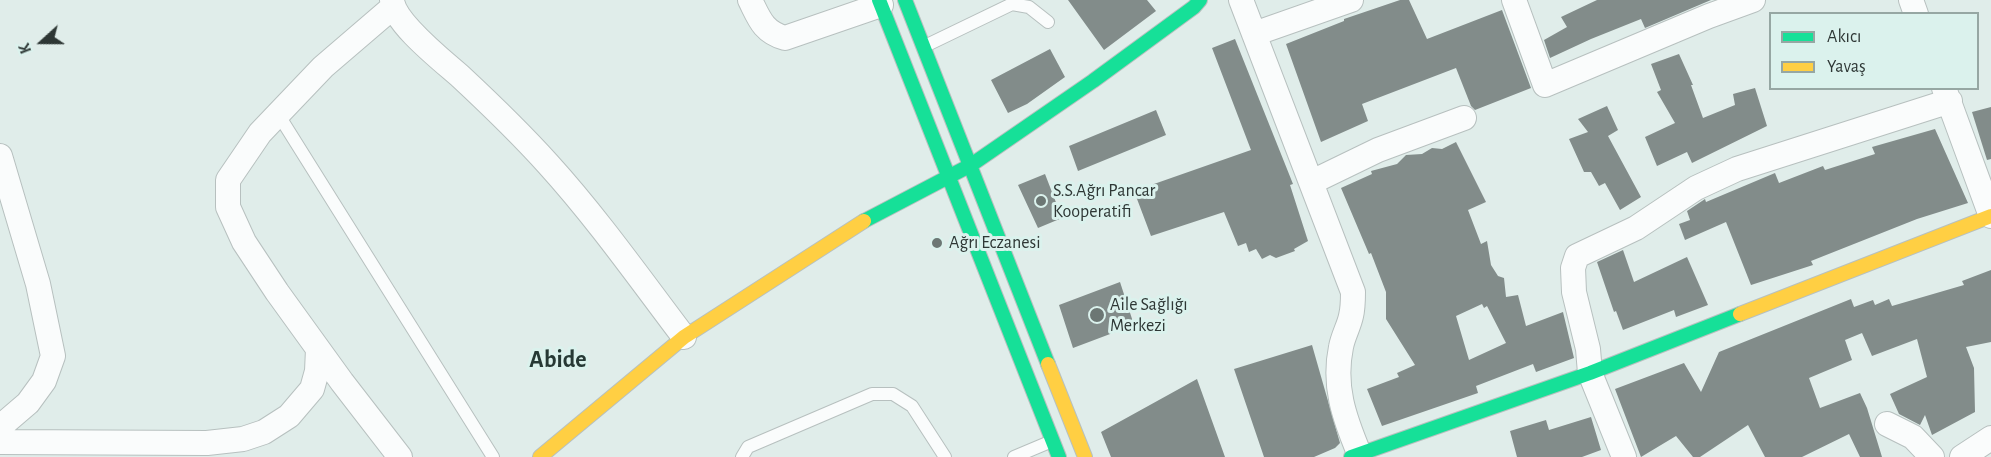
<!DOCTYPE html>
<html>
<head>
<meta charset="utf-8">
<style>
	body { margin:0 }
	#map { position:relative; width:1991px; height:457px; overflow:hidden; background:#e0edea; font-family:"Alegreya Sans",sans-serif }
	canvas { display:block }
	.legend { position:absolute; left:1769px; top:12px; width:210px; height:78px; box-sizing:border-box; background:#dbf2ed; border:2px solid #96a7a3; margin:0; padding:8px 10px; list-style:none; font-size:18px; color:#2e3735 }
	.legend li { display:flex; align-items:center; gap:12px; height:30px }
	.legend b { width:30px; border:2px solid #96a7a3 }
	.north { position:absolute; left:12px; top:12px; width:60px; height:60px; -webkit-text-stroke:4px #dbf2ed; paint-order:stroke; rotate:249deg; font-size:16px; font-weight:700; line-height:24px; text-align:center; color:#2e3735 }
	.north::after { content:''; display:block; margin:auto; width:21px; height:27px; background:#2e3735; clip-path:polygon(50% 0,100% 100%,50% 72%,0 100%) }
</style>
</head>
<body>
<div id="map">
<canvas width="1991" height="457"></canvas>
<ul class="legend">
<li><b style="height:8px;background:#16e098"></b>Akıcı</li>
<li><b style="height:8px;background:#ffcf43"></b>Yavaş</li>
</ul>
<div class="north">K</div>
</div>
<script>
const c = document.querySelector('canvas').getContext('2d');
c.lineJoin = 'round';
function fillPath(path, color) { c.fillStyle = color; c.fill(path, 'evenodd'); }
function strokePath(path, color, width, dash) { c.strokeStyle = color; c.lineWidth = width; c.lineCap = dash ? 'butt' : 'round'; c.setLineDash(dash || []); c.stroke(path); }
function label(font, color, halo, rows, align = 'center') {
  c.font = font + ' "Alegreya Sans",sans-serif'; c.lineWidth = 6; c.setLineDash([]); c.textBaseline = 'middle'; c.strokeStyle = halo; c.fillStyle = color; for (const [text, x, y, turn = 0] of rows) {
    c.save(); c.translate(x, y); c.rotate((+turn || 0) * Math.PI / 180); c.textAlign = isNaN(turn) ? turn : align; if (halo) c.strokeText(text, 0, 0); c.fillText(text, 0, 0); c.restore();
  }
}
const building = new Path2D(`
	M1068 0H1147L1156 11 1104 50Z
	M1400 0H1409L1427 39 1502 10 1531 88 1475 110 1471 106 1456 68 1362 104 1368 121 1321 142 1286 44 1344 21V19Z
	M1597 0H1711L1645 28 1641 19 1591 39 1550 58 1544 40 1567 27 1561 17Z
	M1235 39 1293 184 1290 185 1308 241 1294 249 1295 251 1276 258 1270 255 1262 259 1256 249 1249 252 1246 243 1238 246 1224 212 1151 236 1134 191 1251 150 1212 48Z
	M1050 49 1065 77 1027 104 1008 113 991 80Z
	M1679 54 1693 85H1691L1703 118 1735 105 1733 94 1755 88 1767 126 1692 163 1687 152 1657 166 1645 137 1675 123 1657 92 1661 90 1651 64Z
	M1607 106 1618 130 1608 136 1641 197 1620 210 1605 183 1599 186 1591 172H1584L1569 139 1588 132 1578 119Z
	M1991 107V159L1987 160 1972 112Z
	M1156 110 1166 135 1078 171 1069 146Z
	M1935 129 1968 203 1917 219 1811 261 1813 265 1751 285 1726 222 1685 240 1679 224 1690 220 1687 211 1705 199 1706 202 1775 173 1779 183 1823 166 1825 170 1875 154 1872 147Z
	M1456 142 1486 202 1468 210 1481 244 1487 241 1491 265 1498 276 1504 278 1506 297 1518 295 1526 326 1563 312 1574 358 1536 372 1533 364 1476 386 1478 393 1382 426 1367 389 1399 377 1397 373 1415 365 1386 319V292L1371 253 1369 254 1341 188 1372 174 1371 171 1397 164 1406 155 1422 154 1432 148 1442 149ZM1482 304 1484 308 1487 306 1506 343 1469 360 1456 316Z
	M1045 174 1062 218 1038 228 1018 185Z
	M1623 250 1634 282 1687 257 1708 305 1676 317 1674 310 1623 330 1616 311 1614 312 1597 262Z
	M1991 270V342L1966 347 1974 368 1975 412 1932 435 1925 415 1920 425 1899 414 1890 394 1927 377 1917 339 1872 356 1862 333 1845 340 1852 360 1809 378 1820 408 1860 393 1867 408 1882 457H1860L1849 434 1802 457H1765L1748 425 1700 457H1693L1676 436 1641 457 1615 389 1684 363 1701 392 1719 352 1851 299 1854 307 1873 300 1875 305 1889 299 1892 306 1964 285 1962 281Z
	M1120 282 1134 325 1073 348 1059 305Z
	M1312 345 1340 443 1335 448 1314 457H1264L1234 369Z
	M1197 379 1225 457H1111L1101 432Z
	M1591 417 1601 450 1582 457H1517L1510 431 1546 420 1549 430Z`);
const lane = new Path2D(`
	M925 46 1012 4 1029 7 1048 22
	M278 114 493 457
	M742 457 748 447 872 394H893L912 406 945 457
	M1014 457 1052 441`);
const street = new Path2D(`
	M392 0C394 23 443 61 461 77 491 105 521 134 548 164 597 218 640 279 684 337
	M750 0C759 18 763 32 785 38L881 5
	M1241 0 1353 292C1353 300 1353 308 1351 316 1349 326 1343 336 1341 347 1333 386 1344 417 1359 453
	M1514 0 1545 85 1709 16 1753 0
	M1911 0 1916 14
	M393 7 323 67 260 133 228 180V207L244 242 277 292 342 382 400 457
	M1254 34 1351 0
	M1944 88 1991 216
	M0 156 38 284 53 356 44 381 28 403 0 427
	M1312 182 1378 150 1464 118
	M1887 424 1913 437 1932 457
	M0 442 207 443 243 439 264 432 289 416 312 389 317 371 318 349
	M1624 457 1590 373 1588 349 1574 292 1573 268 1577 256 1636 228 1696 188 1737 169 1950 101
	M1962 457 1991 438`);
const fast = new Path2D(`
	M879 0 1059 457
	M905 0 1048 364
	M864 221 971 165 1093 81 1194 7 1200 0
	M1351 457 1590 373 1740 314`);
const slow = new Path2D(`
	M1740 314 1991 216
	M1048 364 1085 457
	M540 457 684 337 864 221`);
const markers = [
	[1041,201,6,"#6c7774"],
	[937,243,6,"#6c7774"],
	[1097,315,8,"#6c7774"]
];
const poiNames = [
	["S.S.Ağrı Pancar",1053,191],
	["Kooperatifi",1053,212],
	["Ağrı Eczanesi",949,243],
	["Aile Sağlığı",1110,305],
	["Merkezi",1110,326]
];
const districtNames = [
	["Abide",558,360]
];
fillPath(building, '#828c8a');
strokePath(lane, '#b7c0bf', 14);
strokePath(street, '#b7c0bf', 26);
strokePath(fast, '#b7c0bf', 16);
strokePath(slow, '#b7c0bf', 16);
strokePath(lane, '#fafcfc', 12);
strokePath(street, '#fafcfc', 24);
strokePath(fast, '#16e098', 14);
strokePath(slow, '#ffcf43', 14);
for (const [x, y, r, color] of markers) { const dot = new Path2D(); dot.arc(x, y, r, 0, 2 * Math.PI); c.fillStyle = color; c.fill(dot); strokePath(dot, '#dbf2ed', 2); }
label('18px', '#2e3735', '#dbf2ed', poiNames, 'left');
label('bold 24px', '#263935', '#dbf2ed', districtNames);
</script>
</body>
</html>
